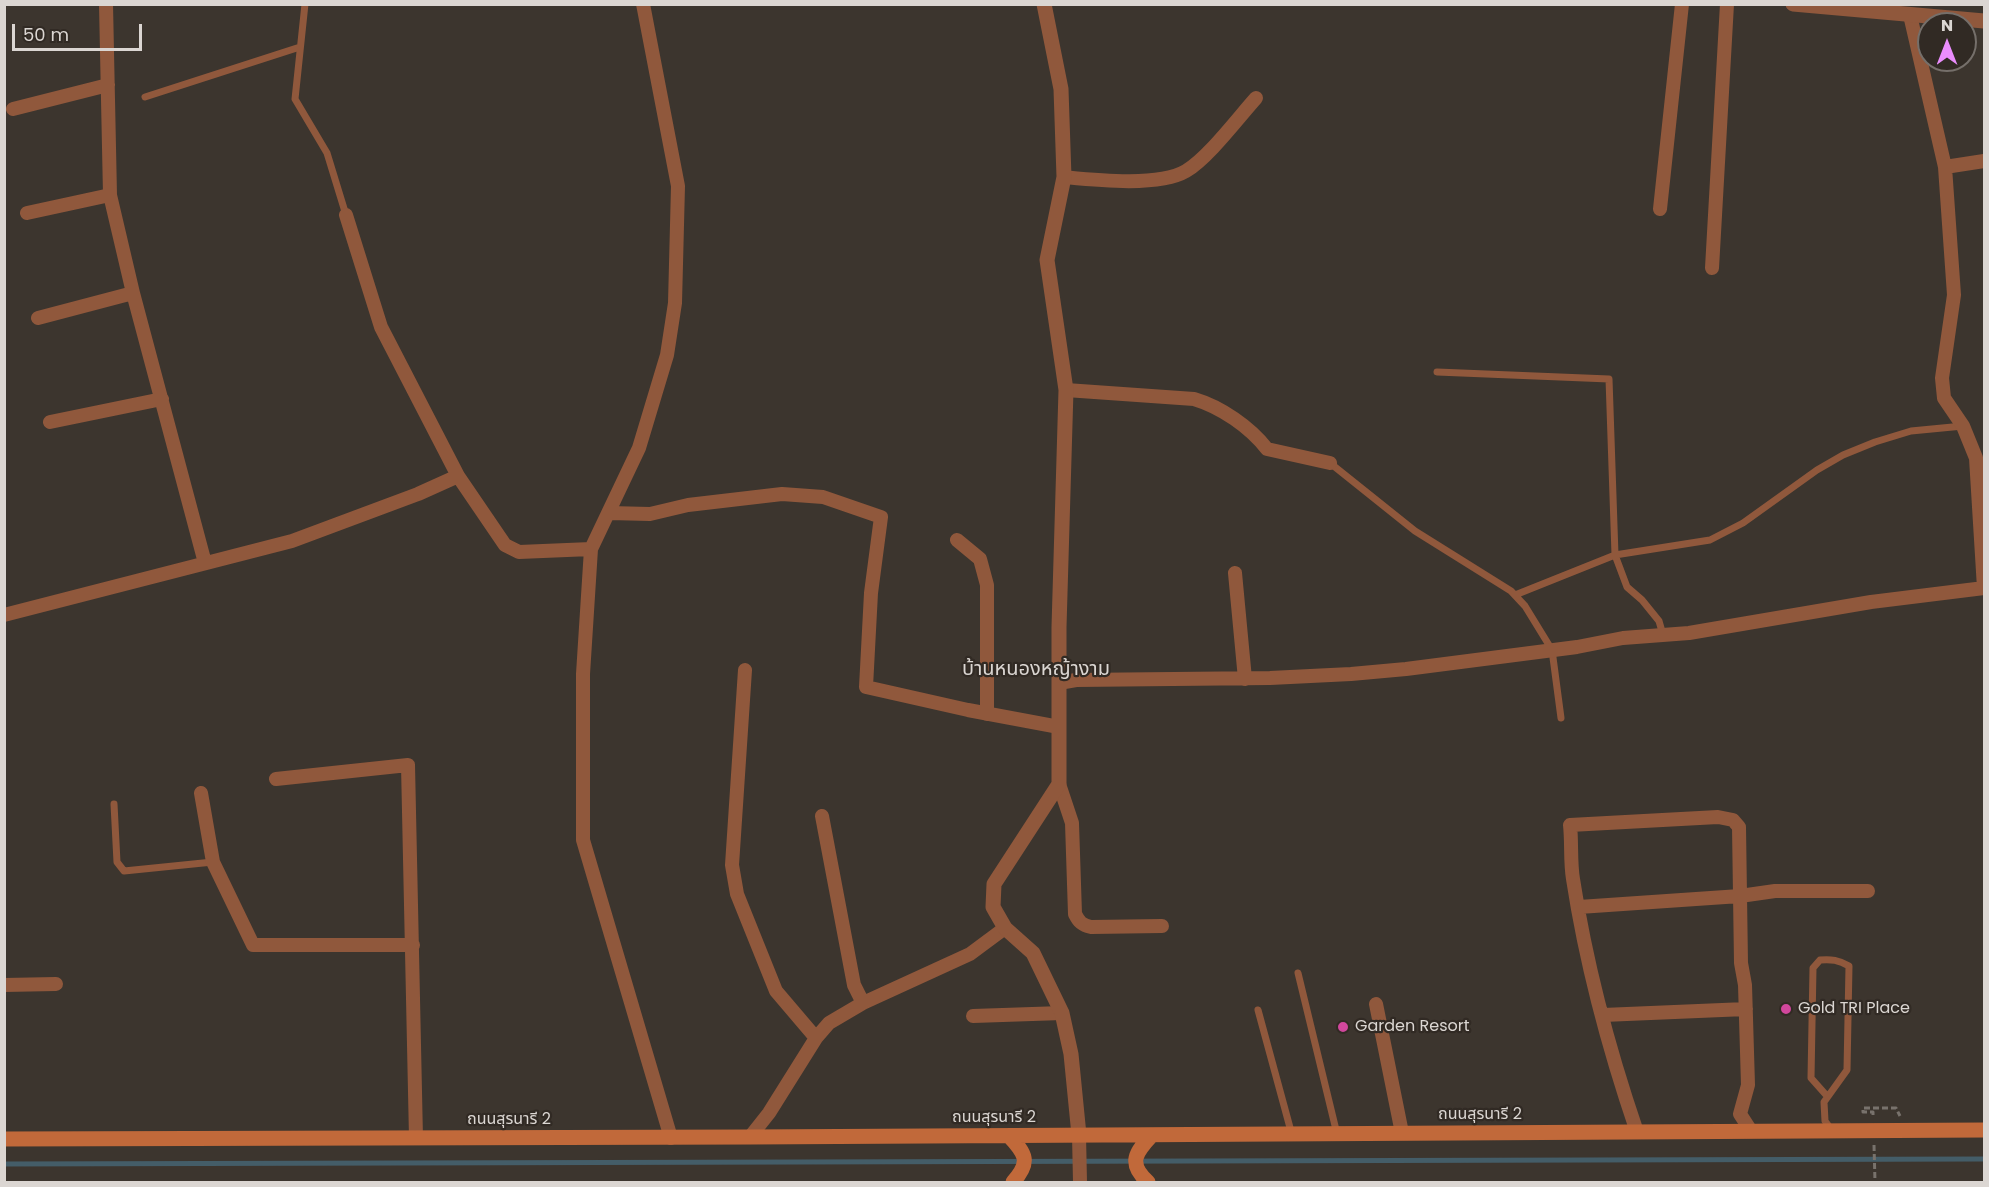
<!DOCTYPE html>
<html>
<head>
<meta charset="utf-8">
<style>
	body { margin:0 }
	#map { position:relative; width:1989px; height:1187px; overflow:hidden; background:#3c352e; font-family:Poppins,sans-serif }
	canvas { display:block }
	.frame { position:absolute; inset:0; border:6px solid #dbd6d2; pointer-events:none }
	.north { position:absolute; left:1917px; top:12px; width:60px; height:60px; box-sizing:border-box; background:#312a24; border:2px solid #756f6a; border-radius:50%; rotate:0deg; font-size:16px; font-weight:700; line-height:24px; text-align:center; color:#dbd6d2 }
	.north::after { content:''; display:block; margin:auto; width:21px; height:27px; background:#ea8dfd; clip-path:polygon(50% 0,100% 100%,50% 72%,0 100%) }
	.scale { position:absolute; left:12px; top:24px; width:130px; height:27px; box-sizing:border-box; border:3px solid #dbd6d2; border-top:0; padding-left:8px; font-size:18px; line-height:21px; white-space:nowrap; color:#dbd6d2; -webkit-text-stroke:4px #312a24; paint-order:stroke }
</style>
</head>
<body>
<div id="map">
<canvas width="1989" height="1187"></canvas>
<div class="frame"></div>
<div class="north">N</div>
<div class="scale">50 m</div>
</div>
<script>
const c = document.querySelector('canvas').getContext('2d');
c.lineJoin = 'round';
function strokePath(path, color, width, dash) { c.strokeStyle = color; c.lineWidth = width; c.lineCap = dash ? 'butt' : 'round'; c.setLineDash(dash || []); c.stroke(path); }
function label(font, color, halo, rows, align = 'center') {
  c.font = font + ' Poppins,"Noto Sans Thai",sans-serif'; c.lineWidth = 4.5; c.setLineDash([]); c.textBaseline = 'middle'; c.strokeStyle = halo; c.fillStyle = color; for (const [text, x, y, turn = 0] of rows) {
    c.save(); c.translate(x, y); c.rotate((+turn || 0) * Math.PI / 180); c.textAlign = isNaN(turn) ? turn : align; if (halo) c.strokeText(text, 0, 0); c.fillText(text, 0, 0); c.restore();
  }
}
const stream = new Path2D(`
	M4 1164 1984 1159`);
const path = new Path2D(`
	M1873 1115V1112H1863V1108H1896L1900 1116
	M1874 1145 1875 1182`);
const service = new Path2D(`
	M305 4 295 99 327 153 346 215
	M145 97 300 47
	M1437 372 1609 379 1615 555 1627 587 1642 600 1659 621 1663 635
	M1330 463 1415 531 1511 591 1525 606 1552 650 1561 718
	M1515 595 1615 555 1710 540 1743 523 1817 470 1843 455 1875 442 1911 431 1963 426
	M114 804 117 862 124 871 213 862
	M1298 973 1337 1134
	M1258 1010 1292 1135
	M1827 1096 1811 1078 1813 968 1820 960C1831 959 1839 960 1849 966L1847 1070 1824 1102 1825 1121 1831 1129`);
const minor = new Path2D(`
	M106 4 110 195 133 293 205 563
	M643 4 678 186 675 303 667 355 639 448 591 549 583 674V840L671 1138
	M1910 15 1945 167 1954 295 1942 378 1944 398 1963 426 1976 458 1984 588
	M13 109 108 85
	M1945 167 1984 161
	M1064 177C1095 180 1159 187 1186 171 1208 158 1238 118 1256 98
	M1660 209 1682 4
	M27 213 110 195
	M346 215 381 327 458 476 505 545 519 552 591 549
	M1712 268 1727 4
	M38 318 133 293
	M1066 390 1194 399C1221 407 1250 427 1267 449L1330 463
	M50 422 162 399
	M609 513 650 514 688 505 782 494 823 497 881 517 871 593 866 687 968 710 1059 727
	M957 540 980 559 987 585V714
	M1235 573 1245 679
	M4 615 292 541 418 494 458 476
	M745 670 732 865 737 894 776 991 816 1038
	M1059 683 1076 680 1270 678 1351 674 1406 669 1577 647 1623 638 1689 633 1871 602 1984 588
	M276 779 408 765 416 1138
	M1059 784 1072 823 1075 914C1079 922 1082 925 1091 927L1162 926
	M201 793 213 862 253 945H413
	M822 816 854 985 863 1003
	M1579 907 1740 896 1775 891H1868
	M4 985 56 984
	M1376 1004 1402 1133
	M1603 1015 1746 1009
	M973 1016 1062 1013
	M1637 1132C1609 1050 1586 964 1573 879 1570 861 1572 843 1570 825L1718 817 1733 820 1739 827 1741 963 1745 985 1748 1085 1740 1114 1751 1131
	M1079 1135 1080 1182
	M750 1137 769 1113 816 1038 829 1023 863 1003 970 954 1005 928`);
const tertiary = new Path2D(`
	M1044 4 1061 89 1064 177 1047 260 1066 390 1059 627V784L994 884 993 907 1005 928 1033 953 1062 1013 1071 1054 1079 1135
	M1793 4 1984 21`);
const secondary = new Path2D(`
	M1009 1136C1026 1154 1031 1162 1013 1182
	M4 1139 750 1137 1984 1130
	M1148 1182C1127 1163 1136 1152 1152 1135`);
const markers = [
	[1786,1009,6,"#d1479c"],
	[1343,1027,6,"#d1479c"]
];
const poiNames = [
	["Gold TRI Place",1798,1009],
	["Garden Resort",1355,1027]
];
const streetNames = [
	["ถนนสุรนารี 2",1480,1115],
	["ถนนสุรนารี 2",994,1118],
	["ถนนสุรนารี 2",509,1120]
];
const quarterNames = [
	["บ้านหนองหญ้างาม",1036,670]
];
strokePath(stream, '#445d68', 5);
strokePath(path, '#78726c', 3, [6, 3]);
strokePath(service, '#90583c', 7);
strokePath(minor, '#90583c', 14);
strokePath(tertiary, '#90583c', 15);
strokePath(secondary, '#c1693a', 15);
for (const [x, y, r, color] of markers) { const dot = new Path2D(); dot.arc(x, y, r, 0, 2 * Math.PI); c.fillStyle = color; c.fill(dot); strokePath(dot, '#312a24', 2); }
label('16px', '#dbd6d2', '#312a24', poiNames, 'left');
label('16px', '#dbd6d2', '#312a24', streetNames);
label('20px', '#dbd6d2', '#312a24', quarterNames);
</script>
</body>
</html>
